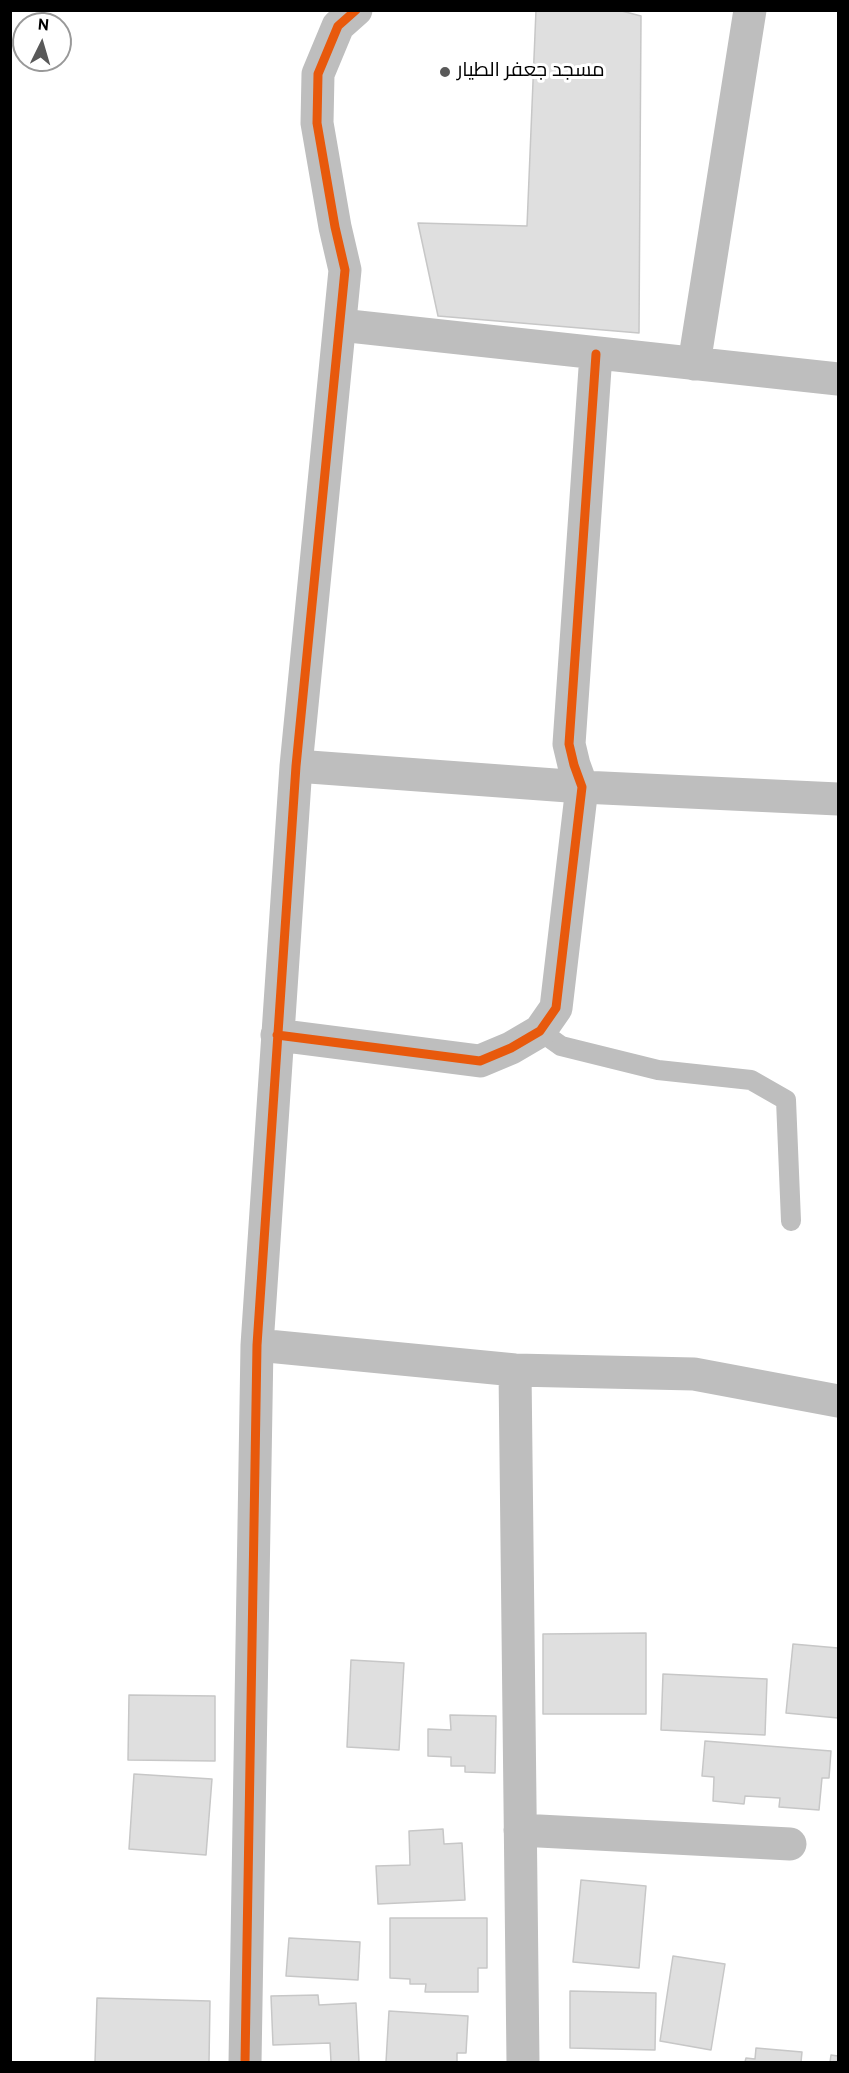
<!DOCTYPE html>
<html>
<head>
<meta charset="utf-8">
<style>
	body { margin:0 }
	#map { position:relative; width:849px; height:2073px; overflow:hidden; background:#fff; font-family:Overpass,sans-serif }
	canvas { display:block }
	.frame { position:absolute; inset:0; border:12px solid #000; pointer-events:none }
	.north { position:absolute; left:12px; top:12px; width:60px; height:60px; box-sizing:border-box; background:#fff; border:2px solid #999; border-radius:50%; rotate:5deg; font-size:16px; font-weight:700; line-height:24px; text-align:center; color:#000 }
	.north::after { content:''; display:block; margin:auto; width:21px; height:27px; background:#595959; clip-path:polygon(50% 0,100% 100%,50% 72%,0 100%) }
</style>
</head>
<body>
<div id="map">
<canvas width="849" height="2073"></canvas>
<div class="frame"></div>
<div class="north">N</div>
</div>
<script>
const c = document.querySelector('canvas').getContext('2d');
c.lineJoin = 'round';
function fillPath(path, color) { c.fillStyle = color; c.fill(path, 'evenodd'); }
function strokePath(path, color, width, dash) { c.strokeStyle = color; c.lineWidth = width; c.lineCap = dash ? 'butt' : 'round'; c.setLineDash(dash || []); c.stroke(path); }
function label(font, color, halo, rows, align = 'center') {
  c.font = font + ' Overpass,Cairo,sans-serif'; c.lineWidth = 6; c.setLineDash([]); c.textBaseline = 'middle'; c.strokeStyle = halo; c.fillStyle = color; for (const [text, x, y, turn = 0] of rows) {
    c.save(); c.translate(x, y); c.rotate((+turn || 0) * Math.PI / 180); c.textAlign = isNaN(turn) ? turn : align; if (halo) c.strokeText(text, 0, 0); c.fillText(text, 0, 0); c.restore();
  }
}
const building = new Path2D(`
	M536 10H618L641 16 639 333 438 316 418 223 527 226Z
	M646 1633V1714H543V1634Z
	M793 1644 838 1648V1718L786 1713Z
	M351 1660 404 1663 399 1750 347 1747Z
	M663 1674 767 1679 765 1735 661 1730Z
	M129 1695 215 1696V1761L128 1760Z
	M450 1715 496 1716 495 1773 465 1772V1766H451V1757L428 1756V1729L451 1730Z
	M705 1741 831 1751 829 1778H822L819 1810 779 1807 780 1798 745 1796 744 1804 713 1801 714 1777 702 1776Z
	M134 1774 212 1779 206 1855 129 1849Z
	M443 1829 444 1844 462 1843 465 1900 378 1904 376 1866 410 1865 409 1831Z
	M581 1880 646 1886 639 1968 573 1962Z
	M390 1918H487V1968H478V1992H425L426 1984H410V1979L390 1978Z
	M289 1938 360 1942 358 1980 286 1976Z
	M673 1956 725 1964 711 2050 660 2041Z
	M570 1991 656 1993 655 2050 570 2048Z
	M318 1995 319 2005 356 2003 359 2062H331L330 2043 273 2045 271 1996Z
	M97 1998 210 2001 209 2062H95Z
	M389 2011 468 2016 466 2053H457V2062H386Z
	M756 2048 802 2052 801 2062H745L746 2058 755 2059Z
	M831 2055 838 2056V2062H830Z`);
const lane = new Path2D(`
	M540 1031 561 1046 658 1070 751 1080 786 1100 791 1221`);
const street = new Path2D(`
	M340 325 838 379
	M694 364 750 10
	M296 766 582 787 838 799
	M277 1035 480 1061 511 1048 540 1031 556 1008 582 787 574 765 569 744 596 354
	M257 1345 515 1370 694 1374 838 1401
	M515 1370 523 2062
	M520 1830 790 1844
	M245 2062 257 1345 296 766 345 270 335 227 317 123 318 74 338 26 356 10`);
const cycleway = new Path2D(`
	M277 1035 480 1061 511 1048 540 1031 556 1008 582 787 574 765 569 744 596 354
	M245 2062 257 1345 296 766 345 270 335 227 317 123 318 74 338 26 356 10`);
const markers = [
	[445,72,6,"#595959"]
];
const poiNames = [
	["مسجد جعفر الطيار",457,72]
];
fillPath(building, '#dfdfdf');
strokePath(building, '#c7c7c7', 1.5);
strokePath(lane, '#bebebe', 20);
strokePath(street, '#bebebe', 33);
strokePath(cycleway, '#e8590c', 9);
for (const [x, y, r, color] of markers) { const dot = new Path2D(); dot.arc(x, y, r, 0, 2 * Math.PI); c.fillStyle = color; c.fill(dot); strokePath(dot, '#fff', 2); }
label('20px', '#000', '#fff', poiNames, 'left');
</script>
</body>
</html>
